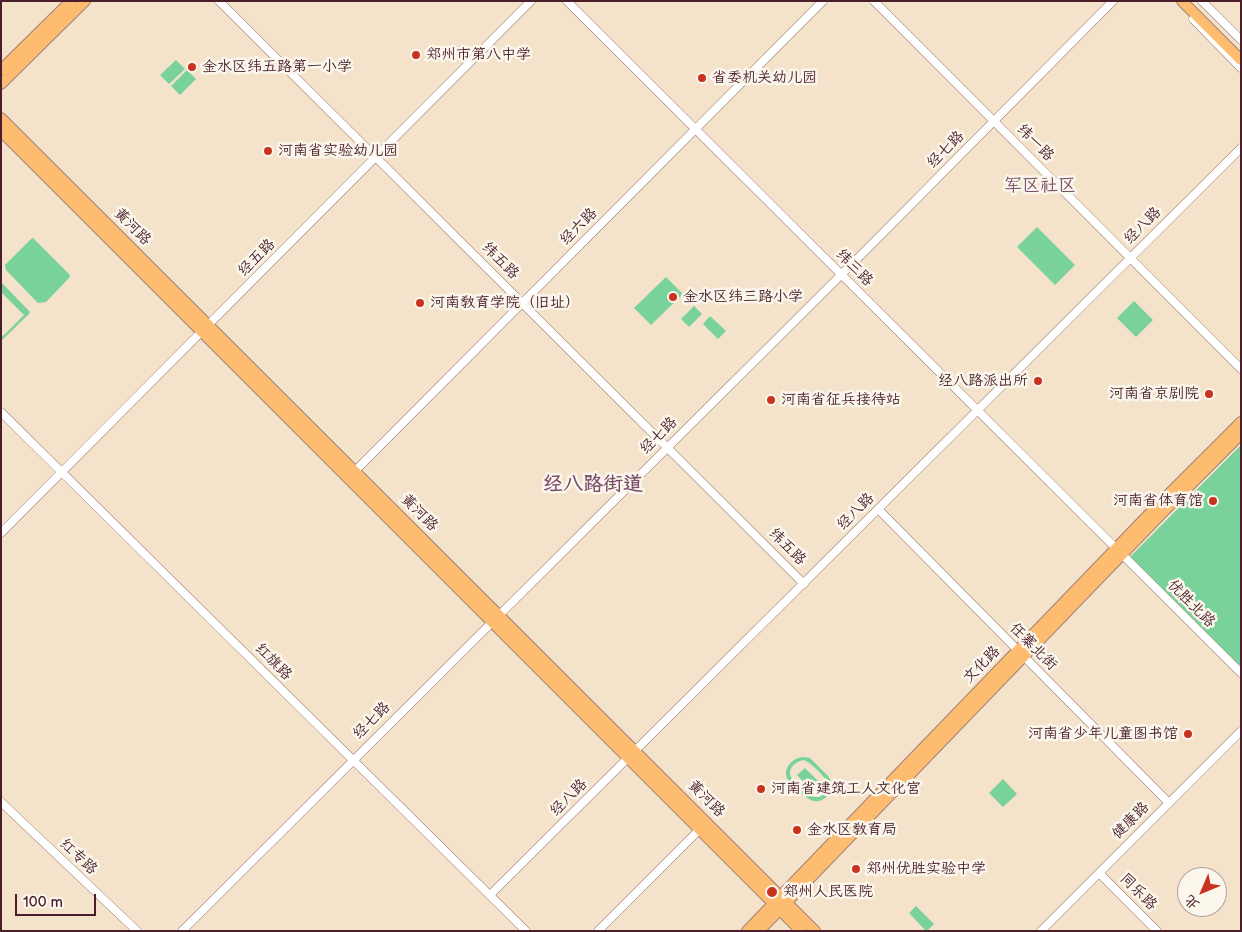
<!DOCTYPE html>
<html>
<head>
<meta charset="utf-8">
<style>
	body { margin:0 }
	#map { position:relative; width:1242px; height:932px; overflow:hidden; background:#f4e3ca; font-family:"Balsamiq Sans","LXGW WenKai TC",sans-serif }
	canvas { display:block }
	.frame { position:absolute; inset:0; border:2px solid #4a1f2b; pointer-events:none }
	.north { position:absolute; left:1177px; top:867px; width:50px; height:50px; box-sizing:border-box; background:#fbf7ec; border:1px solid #b4a19f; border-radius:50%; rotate:225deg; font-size:14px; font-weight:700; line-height:20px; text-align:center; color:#4a1f2b }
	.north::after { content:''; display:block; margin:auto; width:18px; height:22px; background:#c8321e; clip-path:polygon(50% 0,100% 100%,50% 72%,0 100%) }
	.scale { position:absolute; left:15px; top:894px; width:81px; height:22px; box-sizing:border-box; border:2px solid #4a1f2b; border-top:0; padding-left:6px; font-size:15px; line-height:18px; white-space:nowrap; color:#4a1f2b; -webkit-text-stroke:4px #fbf7ec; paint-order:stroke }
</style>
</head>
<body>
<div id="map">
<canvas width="1242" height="932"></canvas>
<div class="frame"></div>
<div class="north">北</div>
<div class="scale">100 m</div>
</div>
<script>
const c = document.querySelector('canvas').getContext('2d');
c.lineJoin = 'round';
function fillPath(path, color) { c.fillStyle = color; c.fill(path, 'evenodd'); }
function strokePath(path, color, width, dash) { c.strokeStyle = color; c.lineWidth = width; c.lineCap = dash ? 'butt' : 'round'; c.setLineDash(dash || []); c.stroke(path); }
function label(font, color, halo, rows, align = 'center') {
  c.font = font + ' "Balsamiq Sans","LXGW WenKai TC",sans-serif'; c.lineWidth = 5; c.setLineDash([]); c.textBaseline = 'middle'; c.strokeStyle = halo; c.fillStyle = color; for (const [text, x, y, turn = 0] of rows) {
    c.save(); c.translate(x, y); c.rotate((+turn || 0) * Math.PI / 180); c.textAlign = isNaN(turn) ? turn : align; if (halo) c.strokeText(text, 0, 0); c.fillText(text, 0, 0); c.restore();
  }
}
const green = new Path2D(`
	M176 60 185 69 169 84 160 75Z
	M187 70 196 79 180 95 171 86Z
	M1037 227 1075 265 1055 285 1017 247Z
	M33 238 70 275 69 278 46 302 38 303 6 270 5 265 31 239Z
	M666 277 683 294 651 325 634 308Z
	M1 282 30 312 29 314 1 341V335L3 336 24 315 1 292Z
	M1134 301 1153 320 1136 337 1117 318Z
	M694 306 702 314 689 327 681 319Z
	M710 316 726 331 718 339 703 324Z
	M1241 445V667L1130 557Z
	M803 757 810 758 829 777C832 783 832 790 828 795 817 808 806 798 798 790 795 787 789 783 787 778 783 767 793 758 803 757ZM803 760C809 761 824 775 826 781 829 787 825 795 819 797 816 797 813 797 811 796 807 795 793 781 791 777 787 768 796 762 803 760Z
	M805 768 820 783 812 791 797 775Z
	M1003 779 1017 794 1003 807 989 793Z
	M916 906 934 924 927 931H926L909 913Z`);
const minor = new Path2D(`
	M219 1 804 584
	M567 1 1241 673
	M874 1 1241 369
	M1202 1 1241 40
	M1193 19 1241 68
	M1 412 526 931
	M355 471 823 1
	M878 509 1169 803
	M1 533 531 1
	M1 802 137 931
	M1099 873 1157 931
	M490 895 1241 148
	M182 931 864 252 1113 1
	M598 931 700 829
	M1041 931 1241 731`);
const major = new Path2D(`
	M1182 1 1241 60
	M1 70 71 1
	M1 84 85 1
	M1 118 815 931
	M1 131 801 931
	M747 931 1155 508 1241 422
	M759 931 1161 514 1241 434`);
const markers = [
	[416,55,5,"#c8321e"],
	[192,67,5,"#c8321e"],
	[702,78,5,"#c8321e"],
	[268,151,5,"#c8321e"],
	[673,297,5,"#c8321e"],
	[420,303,5,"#c8321e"],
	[1038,381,5,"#c8321e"],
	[1209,394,5,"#c8321e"],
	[771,400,5,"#c8321e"],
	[1213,501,5,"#c8321e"],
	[1188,734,5,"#c8321e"],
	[761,789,5,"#c8321e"],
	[797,830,5,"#c8321e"],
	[856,869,5,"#c8321e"],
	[772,892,6,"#c8321e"]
];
const poiNames = [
	["郑州市第八中学",426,55],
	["金水区纬五路第一小学",202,67],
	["省委机关幼儿园",712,78],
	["河南省实验幼儿园",278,151],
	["金水区纬三路小学",683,297],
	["河南教育学院（旧址）",430,303],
	["经八路派出所",1028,381,"right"],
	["河南省京剧院",1199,394,"right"],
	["河南省征兵接待站",781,400],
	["河南省体育馆",1203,501,"right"],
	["河南省少年儿童图书馆",1178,734,"right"],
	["河南省建筑工人文化宫",771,789],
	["金水区教育局",807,830],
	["郑州优胜实验中学",866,869],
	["郑州人民医院",783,892]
];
const streetNames = [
	["纬一路",1035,143,45],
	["经七路",946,150,-45],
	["经八路",1143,226,-45],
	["黄河路",132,227,45],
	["经六路",579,227,-45],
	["经五路",257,258,-45],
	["纬五路",500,261,45],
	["纬三路",854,268,45],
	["经七路",659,436,-45],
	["经八路",856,512,-45],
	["黄河路",419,513,45],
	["纬五路",787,547,45],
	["优胜北路",1191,604,45],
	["任寨北街",1033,647,45],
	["红旗路",273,662,45],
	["文化路",982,665,-46],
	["经七路",372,721,-45],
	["经八路",569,798,-45],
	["黄河路",706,799,45],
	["健康路",1131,821,-45],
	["红专路",78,857,43],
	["同乐路",1138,892,45]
];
const quarterNames = [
	["军区社区",1040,186]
];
const districtNames = [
	["经八路街道",593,485]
];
fillPath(green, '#78d299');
strokePath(minor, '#9f817a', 9);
strokePath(major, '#9f817a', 12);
strokePath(minor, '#fff', 8);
strokePath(major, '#fdbc70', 10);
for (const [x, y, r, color] of markers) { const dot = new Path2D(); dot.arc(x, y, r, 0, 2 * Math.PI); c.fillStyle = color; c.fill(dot); strokePath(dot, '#fbf7ec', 2); }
label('15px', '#4a1f2b', '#fbf7ec', poiNames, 'left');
label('15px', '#4a1f2b', '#fbf7ec', streetNames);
label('18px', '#7c4d6b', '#fbf7ec', quarterNames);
label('bold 20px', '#7c4d6b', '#fbf7ec', districtNames);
</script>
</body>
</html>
